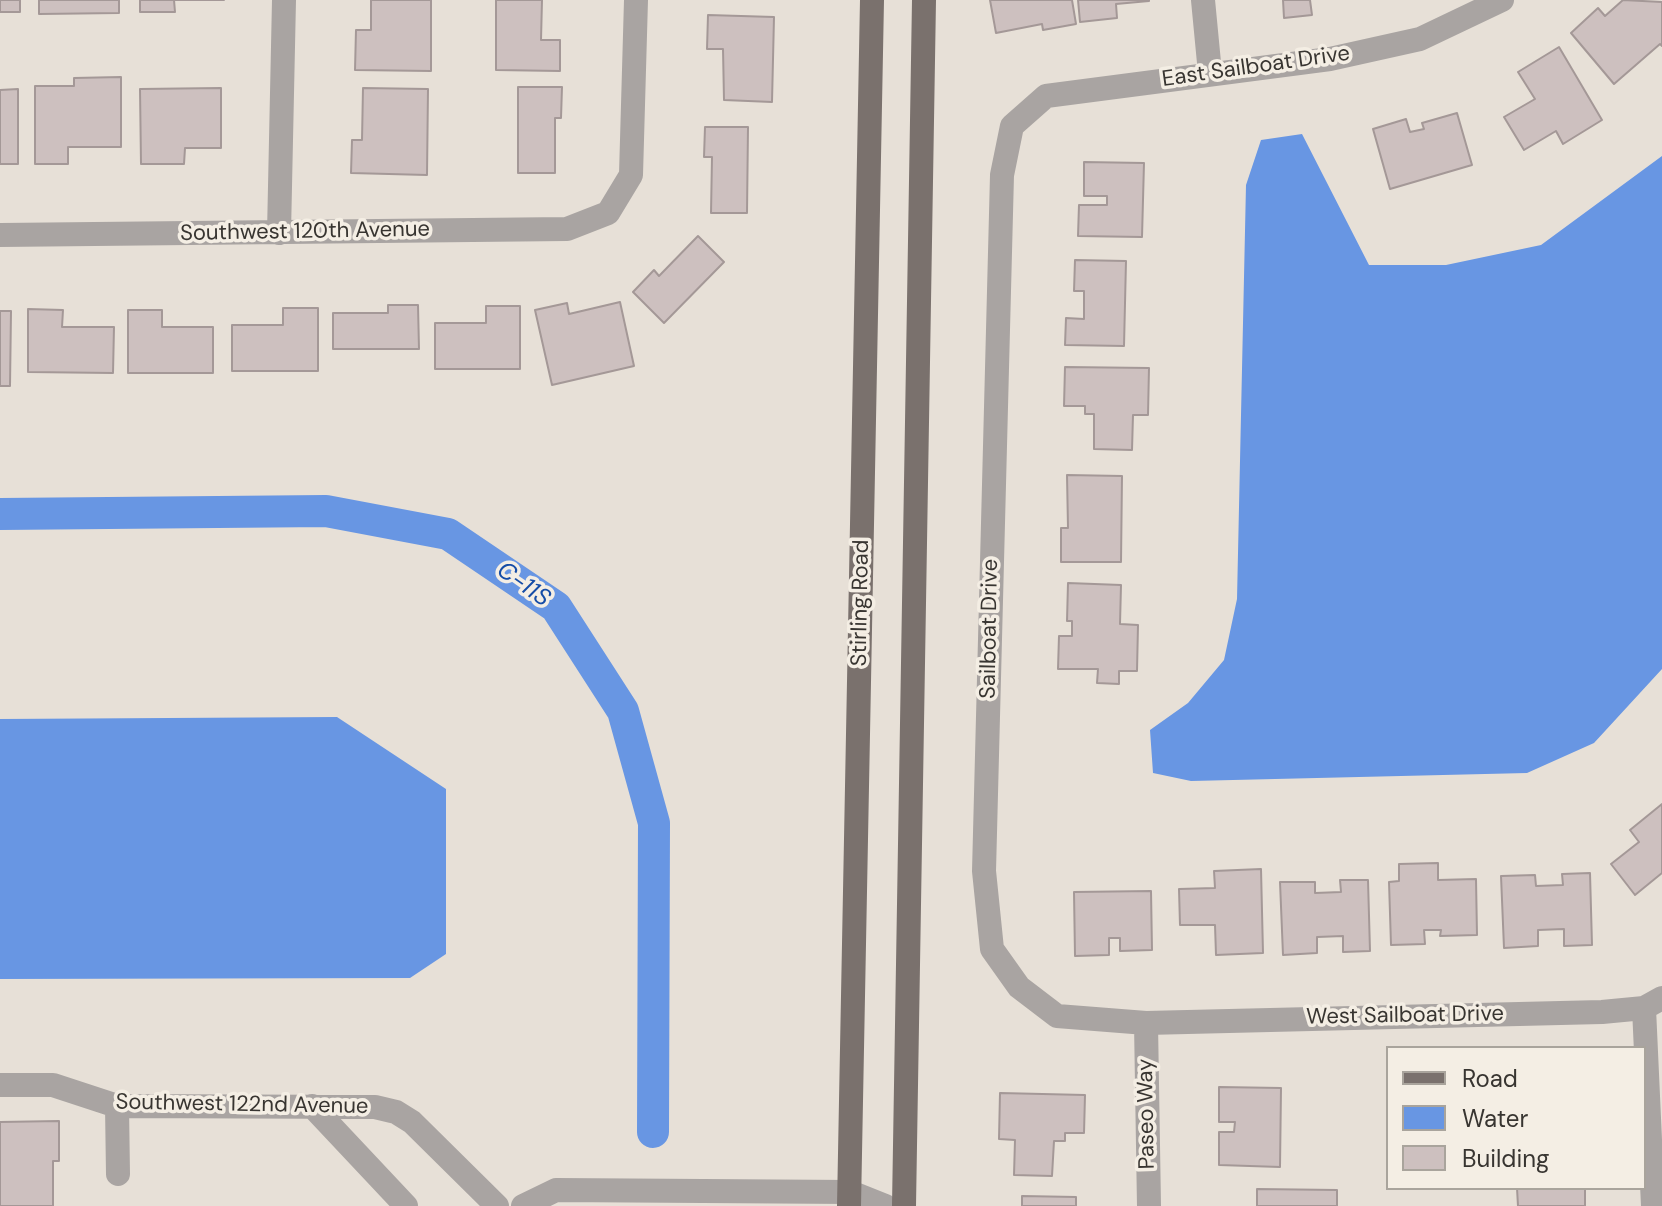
<!DOCTYPE html>
<html>
<head>
<meta charset="utf-8">
<style>
	body { margin:0 }
	#map { position:relative; width:1662px; height:1206px; overflow:hidden; background:#e7e0d7; font-family:"DM Sans",sans-serif }
	canvas { display:block }
	.legend { position:absolute; left:1386px; top:1046px; width:260px; height:144px; box-sizing:border-box; background:#f4eee4; border:2px solid #a9a49c; margin:0; padding:10px 14px; list-style:none; font-size:24px; color:#383531 }
	.legend li { display:flex; align-items:center; gap:16px; height:40px }
	.legend b { width:40px; border:2px solid #a9a49c }
</style>
</head>
<body>
<div id="map">
<canvas width="1662" height="1206"></canvas>
<ul class="legend">
<li><b style="height:10px;background:#7a716d"></b>Road</li>
<li><b style="height:22px;background:#6896e3"></b>Water</li>
<li><b style="height:22px;background:#cdc0bf"></b>Building</li>
</ul>
</div>
<script>
const c = document.querySelector('canvas').getContext('2d');
c.lineJoin = 'round';
function fillPath(path, color) { c.fillStyle = color; c.fill(path, 'evenodd'); }
function strokePath(path, color, width, dash) { c.strokeStyle = color; c.lineWidth = width; c.lineCap = dash ? 'butt' : 'round'; c.setLineDash(dash || []); c.stroke(path); }
function label(font, color, halo, rows, align = 'center') {
  c.font = font + ' "DM Sans",sans-serif'; c.lineWidth = 7; c.setLineDash([]); c.textBaseline = 'middle'; c.strokeStyle = halo; c.fillStyle = color; for (const [text, x, y, turn = 0] of rows) {
    c.save(); c.translate(x, y); c.rotate((+turn || 0) * Math.PI / 180); c.textAlign = isNaN(turn) ? turn : align; if (halo) c.strokeText(text, 0, 0); c.fillText(text, 0, 0); c.restore();
  }
}
const water = new Path2D(`
	M1302 134 1369 265H1446L1541 245 1662 156V669L1594 743 1527 773 1191 781 1153 773 1150 730 1188 703 1224 660 1237 599 1246 185 1261 140Z
	M337 717 446 789V954L410 978 0 979V719Z`);
const canal = new Path2D(`
	M0 514 326 511 448 534 556 607 623 711 654 823 653 1132`);
const building = new Path2D(`
	M0 0H20V12H0Z
	M39 0H119V13L39 14Z
	M140 0H224H174L175 12H140Z
	M371 0H431V71L355 70 356 30H371Z
	M496 0H542L541 40H560V71L496 70Z
	M990 0H1072L1076 24 1043 30 1042 24 996 33Z
	M1078 0H1149V1L1116 4 1117 18 1080 22Z
	M1283 0H1310L1312 15 1284 18Z
	M1623 0 1662 2V46L1660 44 1614 84 1571 33 1598 8 1605 16Z
	M708 15 774 17 772 102 724 100 723 49H707Z
	M1559 47 1602 120 1563 144 1556 131 1524 150 1504 117 1535 99 1518 72Z
	M121 77V147H68V164H35V86H74V78Z
	M518 87H562L561 118H555V173H518Z
	M221 88V148H185L184 164H141L140 89Z
	M363 88 428 89 427 175 351 173 352 140H362Z
	M18 89V164H0V90Z
	M1457 113 1472 165 1390 189 1373 129 1406 119 1410 132 1424 129 1422 123Z
	M705 127H748L747 213H711L712 157H704Z
	M1084 162 1144 163 1142 237 1078 236 1079 205H1107V196H1084Z
	M698 236 724 262 664 323 633 292 654 270 659 276Z
	M1075 260 1126 261 1124 346 1065 345 1066 318 1084 319V291H1074Z
	M620 302 634 366 552 385 535 310 567 303 569 314Z
	M388 305H418L419 349H333V313H388Z
	M486 306H520V369H435V323H486Z
	M283 308H318V371H232V325H283Z
	M28 309 63 310 62 327H114L113 373 28 372Z
	M128 310H162V327H213V373H128Z
	M0 311H11L10 386H0Z
	M1065 367 1149 368 1148 415H1133L1132 450 1094 449V414H1085V406H1064Z
	M1067 475 1122 476 1121 562H1061V528H1068Z
	M1068 583 1121 585 1120 624 1138 625 1137 671H1119V684L1097 683 1098 669H1058L1059 636H1072V621H1067Z
	M1662 804V873L1635 895 1611 864 1639 842 1630 830Z
	M1438 863V880L1476 879 1477 935 1440 936 1441 930H1424L1425 944 1391 945 1389 882 1399 881V864Z
	M1261 869 1263 953 1216 955 1215 925H1180L1179 889 1215 888 1214 871Z
	M1590 873 1592 945 1564 946V929L1538 930V946L1504 948 1501 876 1535 875 1536 886 1563 885 1562 874Z
	M1340 880H1368L1370 951 1343 952V936L1317 937V953L1283 955 1280 882H1315V893L1341 892Z
	M1151 891 1152 950 1120 951V938H1109V955L1075 956 1074 892Z
	M1219 1087 1281 1088 1280 1167 1219 1165V1132H1234L1235 1122H1219Z
	M1000 1093 1085 1095 1084 1133H1065V1141H1054L1052 1176 1014 1175 1015 1140 999 1139Z
	M59 1121V1161H53V1206H0V1122Z
	M1517 1188H1596L1585 1189V1206H1518Z
	M1257 1189 1337 1190V1206H1257Z
	M1022 1196 1076 1197V1206H1022Z`);
const minor = new Path2D(`
	M1203 0 1210 73
	M1502 0 1420 39 1330 59 1046 96 1012 126 1002 175 984 871 992 949 1019 987 1057 1016 1146 1023 1602 1012 1644 1008 1662 998
	M279 233 284 0
	M0 235 567 229 608 213 631 175 636 0
	M1644 1008 1653 1206
	M1146 1023 1149 1206
	M0 1085H53L117 1106 375 1107 396 1112 412 1122 497 1206
	M117 1106 118 1174
	M312 1106 406 1206
	M523 1206 556 1190 850 1192 885 1206`);
const major = new Path2D(`
	M849 1206 872 0
	M904 1206 924 0`);
const streetNames = [
	["East Sailboat Drive",1256,67,-8],
	["Southwest 120th Avenue",305,232,-1],
	["Stirling Road",861,603,-89],
	["Sailboat Drive",990,629,-89],
	["West Sailboat Drive",1405,1016,-1],
	["Southwest 122nd Avenue",242,1105,1],
	["Paseo Way",1147,1114,-91]
];
const waterNames = [
	["C-11S",523,585,35]
];
fillPath(water, '#6896e3');
strokePath(canal, '#6896e3', 32);
fillPath(building, '#cdc0bf');
strokePath(building, '#a49897', 2);
strokePath(minor, '#a9a4a2', 24);
strokePath(major, '#7a716d', 24);
label('22px', '#383531', '#f4eee4', streetNames);
label('italic 24px', '#164da7', '#f4eee4', waterNames);
</script>
</body>
</html>
